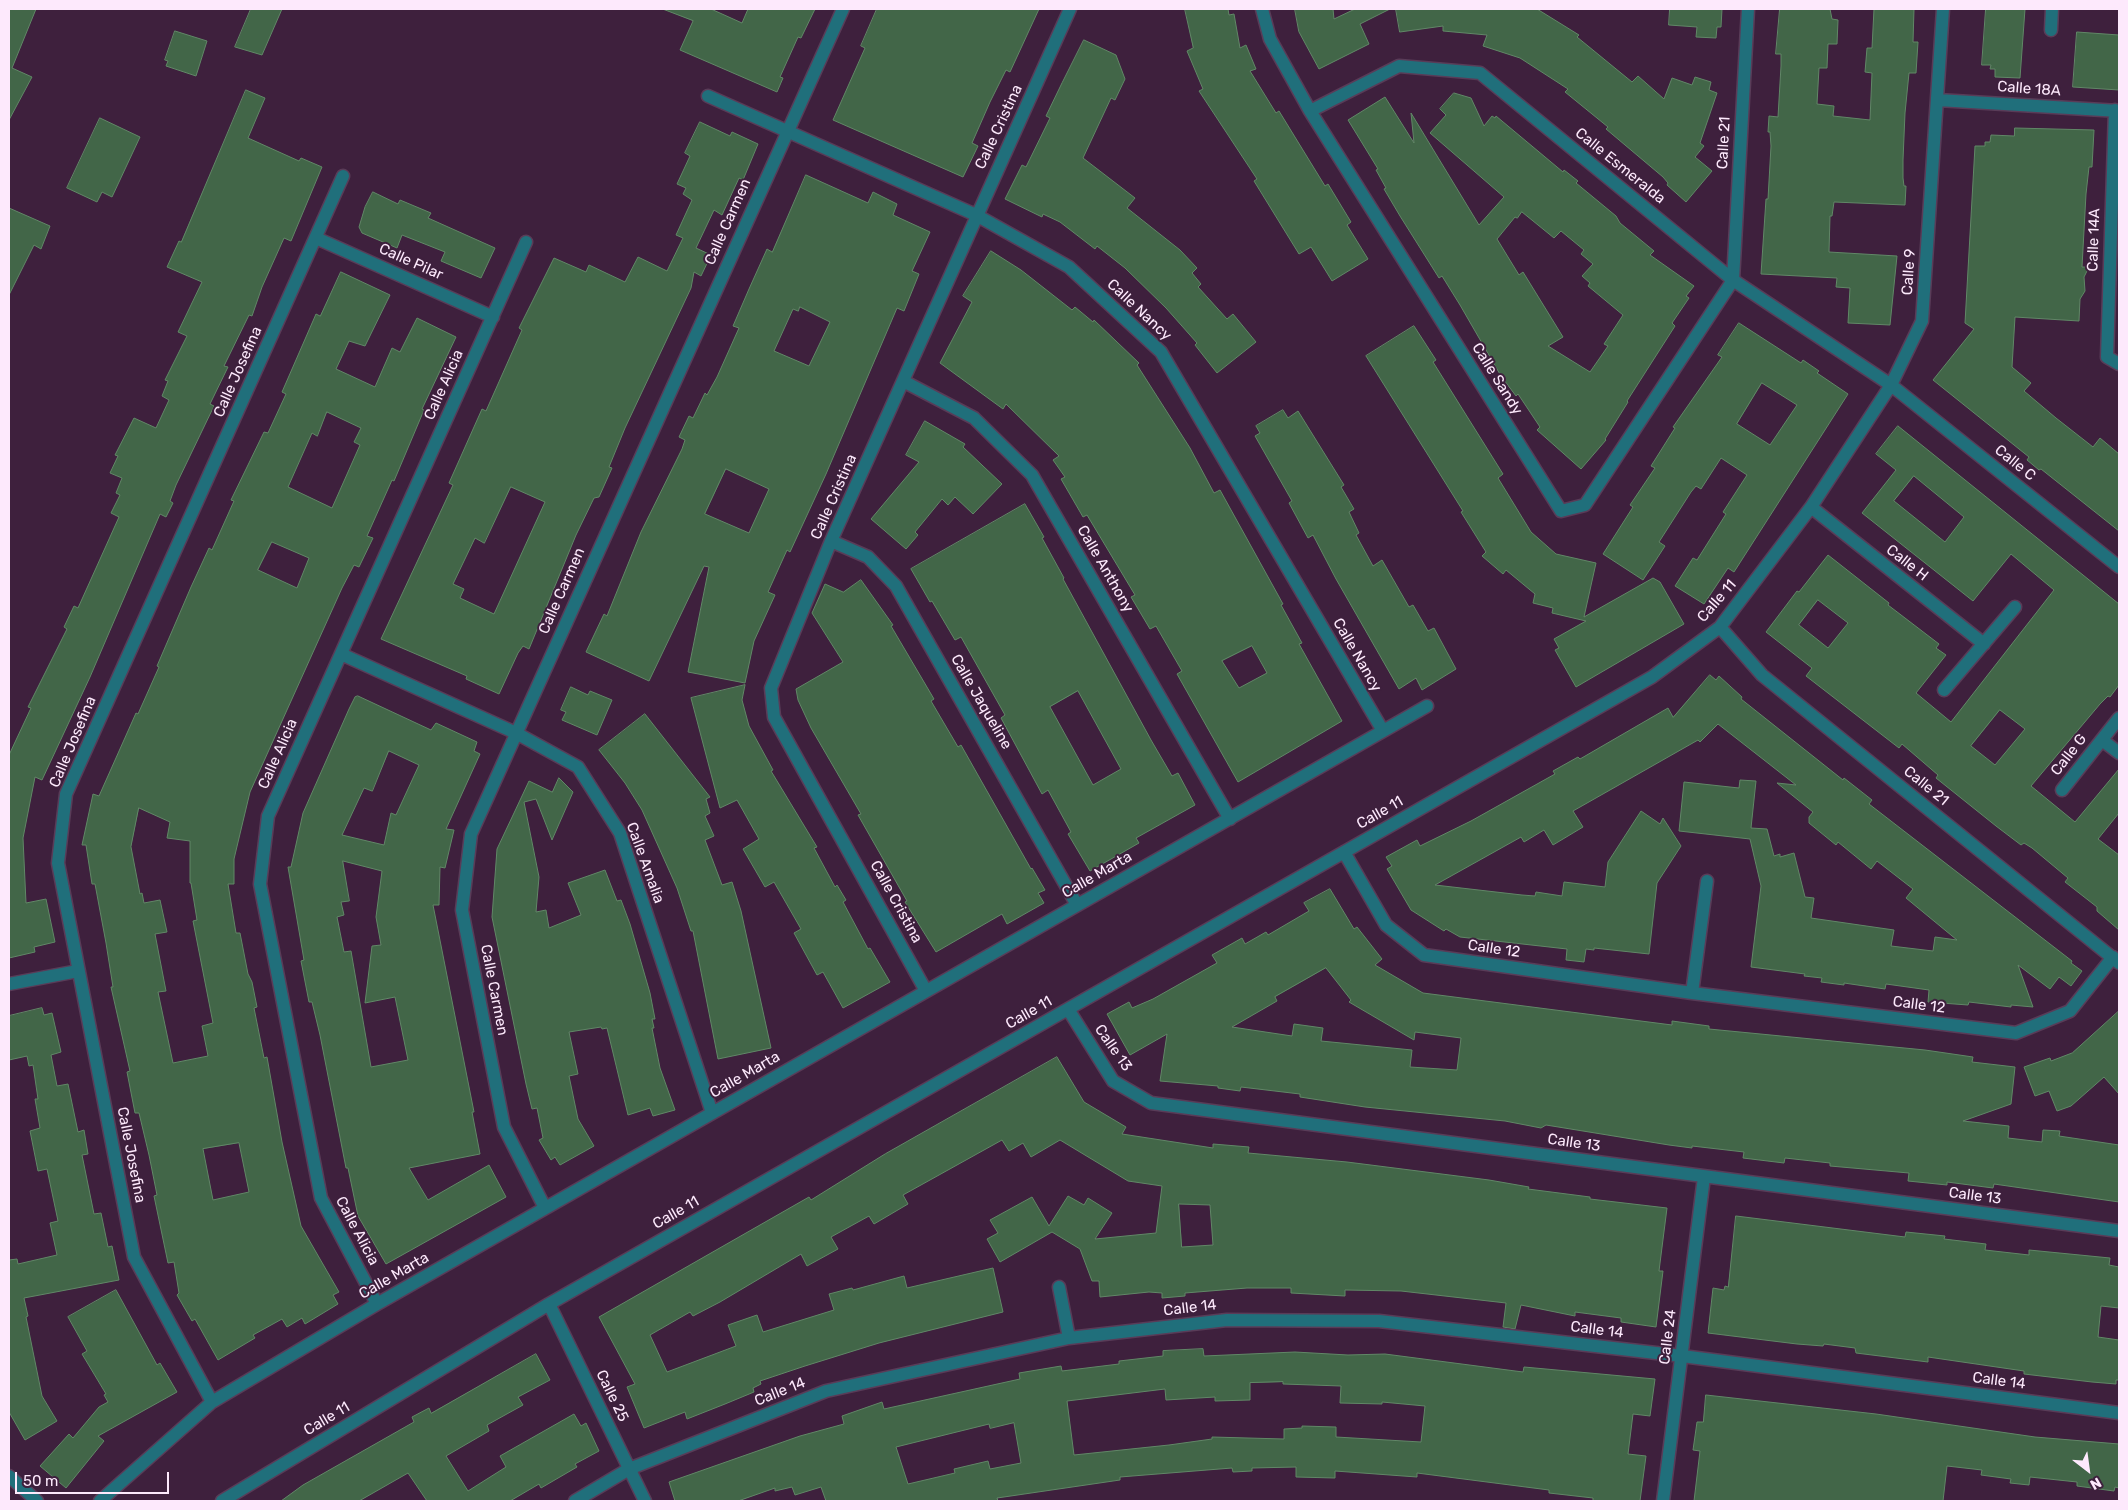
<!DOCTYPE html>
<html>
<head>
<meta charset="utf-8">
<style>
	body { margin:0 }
	#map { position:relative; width:2128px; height:1510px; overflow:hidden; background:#3e203d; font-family:Rubik,sans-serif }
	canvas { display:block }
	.frame { position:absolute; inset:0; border:10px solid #fde9fc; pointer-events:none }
	.north { position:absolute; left:2063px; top:1445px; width:50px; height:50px; -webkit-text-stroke:4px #3e203d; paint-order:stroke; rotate:150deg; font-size:14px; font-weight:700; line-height:20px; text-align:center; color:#fde9fc }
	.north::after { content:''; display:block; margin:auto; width:18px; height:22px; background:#fde9fc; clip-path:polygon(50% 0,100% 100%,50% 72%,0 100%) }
	.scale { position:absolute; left:15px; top:1472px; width:154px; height:22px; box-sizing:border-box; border:2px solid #fde9fc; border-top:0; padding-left:6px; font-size:15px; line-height:18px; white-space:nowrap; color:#fde9fc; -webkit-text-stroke:4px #3e203d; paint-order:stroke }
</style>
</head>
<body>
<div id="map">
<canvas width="2128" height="1510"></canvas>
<div class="frame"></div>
<div class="north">N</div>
<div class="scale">50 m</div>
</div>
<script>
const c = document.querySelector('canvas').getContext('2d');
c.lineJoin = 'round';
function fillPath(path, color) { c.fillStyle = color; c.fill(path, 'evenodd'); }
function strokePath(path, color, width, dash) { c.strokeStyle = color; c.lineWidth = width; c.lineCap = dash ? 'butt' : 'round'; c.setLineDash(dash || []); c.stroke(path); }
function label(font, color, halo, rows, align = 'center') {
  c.font = font + ' Rubik,sans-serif'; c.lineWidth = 4; c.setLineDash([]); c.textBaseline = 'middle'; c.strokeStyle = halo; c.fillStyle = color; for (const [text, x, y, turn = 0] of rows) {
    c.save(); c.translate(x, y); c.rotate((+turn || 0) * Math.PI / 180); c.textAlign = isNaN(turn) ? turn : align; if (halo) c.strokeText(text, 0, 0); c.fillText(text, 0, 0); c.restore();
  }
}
const building = new Path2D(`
	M9 9H36L12 68 32 77 9 120Z
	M251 9H282L262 55 235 47Z
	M663 9H711L742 23 748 9H815L801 38 798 37 780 77 783 78 777 92 680 50 693 21Z
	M877 9H1039L1010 72 1006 70 990 102 972 143 978 146 963 177 833 120 865 48 861 46Z
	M1185 9H1228L1229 15 1234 14 1240 48 1246 45 1256 69 1250 71 1276 113 1279 111 1325 186 1328 184 1351 222 1347 225 1368 259 1332 281 1311 247 1299 254 1254 181 1257 179 1199 91 1203 89 1187 51 1193 48Z
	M1295 9H1333L1334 19 1355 9H1390L1360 24 1369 44 1319 69 1299 32Z
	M1396 9H1537L1579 35 1577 37 1632 82 1638 76 1664 99 1672 78 1692 85 1695 77 1711 82 1709 90 1717 93 1700 143 1704 146 1695 157 1712 171 1686 202 1667 185 1668 183 1663 177 1606 129 1608 127 1565 92 1568 89 1520 58 1483 46 1487 35 1443 31V26L1400 32Z
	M1670 9H1722L1721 27H1717L1716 38 1696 37 1697 27 1669 25Z
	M1780 9H1830L1832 19 1838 20 1837 44H1828L1827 68H1819L1817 104 1834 106 1833 116 1870 120 1872 73 1865 72 1867 48H1872L1874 9H1914L1913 42H1918L1916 73H1909L1905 113 1903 160V178L1904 186H1906L1905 205 1834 202 1832 216H1830L1829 252 1897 256 1890 325 1848 323 1850 288 1836 287 1837 278 1761 274 1766 199H1768L1771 146 1770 132H1768L1769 116 1778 117 1781 66V54H1776Z
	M1986 9H2025L2020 78 1995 77V69H1990L1991 65H1982Z
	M175 31 207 41 196 76 166 66 168 61 165 60Z
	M2077 32 2119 35V90L2073 87Z
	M1084 40 1116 55 1125 79 1115 100 1111 98 1083 158 1135 198 1127 208 1180 250 1197 268 1192 273 1201 284 1198 287 1227 319 1233 314 1256 342 1217 373 1195 345 1197 343 1166 308 1125 268 1097 246 1095 249 1060 222 1043 214 1042 217 1005 199 1022 165 1026 167 1050 118 1046 116 1062 83Z
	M246 90 265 98 248 138 299 161 301 158 322 167 291 241 284 238 262 287 252 316 249 315 224 366 228 367 210 404 214 406 176 485 170 501 173 503 166 517 160 514 90 677 42 780 35 777 23 838 26 903 46 899 55 942 34 947 35 952 9 958V755L31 708 28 707 67 629 64 627 74 606 78 608 119 517 111 513 120 495 116 493 122 478 110 473 118 456 115 455 134 418 156 428 169 400 162 396 168 381 165 380 187 336 178 332 202 282 167 267 179 241 181 242Z
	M1454 93 1471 98 1484 126 1492 116 1495 118 1496 116 1563 172 1564 170 1578 181 1576 183 1616 216 1620 223 1654 251 1650 255 1694 286 1686 296 1689 298 1672 323 1675 326 1627 401 1628 402 1605 439 1606 440 1581 469 1537 430 1540 427 1518 394 1516 396 1501 376 1460 305 1442 276 1439 278 1400 216 1384 189 1386 188 1376 170 1378 169 1348 120 1385 97 1414 143 1411 113 1479 225 1504 197 1430 133 1446 115 1440 109ZM1522 212 1554 238 1561 231 1584 250 1581 254 1593 264 1582 276 1590 283 1588 286 1623 315 1604 344 1608 346 1590 372 1548 346 1563 337 1523 272 1519 275 1497 239 1515 217 1517 218Z
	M100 118 140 137 112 197 102 192 97 202 67 188Z
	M700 122 730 136 732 132 758 144 743 180 739 178 722 215 714 210 696 248 711 255 701 276 694 272 691 288 625 428 609 467 612 468 599 497 594 498 576 535 529 649 523 646 518 653 499 694 466 679 467 676 381 639 453 485 449 483 482 409 486 411 522 330 519 328 554 258 586 272 589 265 625 282 638 257 667 271 683 238 676 235 692 200 683 194 686 188 677 184 690 156 685 153ZM511 487 545 502 494 614 460 598 464 589 453 584 475 538 484 543Z
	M2015 128 2094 130 2092 167H2089L2086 194 2082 267H2089L2084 277 2085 291 2080 299 2079 321 2015 317 2012 367 2031 383 2024 391 2056 418 2093 447 2100 438 2119 454V531L2041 469 2039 470 2027 460 2029 457 1933 380 1974 329 1965 323 1975 146H1985V142H1990L1991 135 2014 136Z
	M806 175 868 203 873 192 897 204 893 215 930 232 912 271 919 274 904 311 897 308 826 474 790 552 787 550 768 592 775 595 754 641 745 683 688 672 709 567 704 566 649 681 586 652 604 614 607 616 641 532 682 449 685 440 679 437 689 416 693 418 705 393 707 395 717 377 739 328 733 326 749 289 767 249 772 252ZM800 307 830 322 809 366 774 351 793 309 798 311ZM726 469 769 489 749 533 705 514Z
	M373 192 398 204 400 200 431 213 428 218 495 248 481 278 441 261 445 252 402 235 397 248 362 233 359 227 365 207Z
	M9 208 50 226 41 249 34 245 9 295Z
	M991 251 1021 270 1072 310 1075 307 1093 322 1094 320 1139 363 1137 365 1190 448 1214 493 1220 490 1283 604 1281 605 1302 643 1299 644 1342 721 1238 782 1177 674 1182 671 1156 626 1150 629 1131 597 1135 595 1087 515 1083 517 1061 479 1065 477 1053 460 1059 456 1006 404 1003 409 940 363 972 302 963 296ZM1252 646 1267 673 1239 688 1222 661Z
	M341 272 390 295 365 346 349 341 336 369 375 387 392 348 400 352 417 318 456 337 422 409 424 410 394 481 392 480 367 536 373 538 359 567 354 565 342 588 250 792 234 859V884H228L236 933H240L248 974 252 982 257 1007 254 1008 264 1058 267 1057 282 1142 301 1226 339 1292 333 1295 338 1304 305 1324 302 1318 287 1327 282 1319 253 1335 255 1338 218 1360 195 1319 192 1321 177 1295 179 1293 174 1262 168 1263 154 1196 157 1195 149 1155 139 1113H135L127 1072 130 1071 111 987H113L106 943 95 884H92L86 845H82L93 794 99 796 136 713 138 714 159 667 157 666 191 587 209 548 212 550 234 501 231 500 264 432 268 433 286 394 282 392 316 314 320 316ZM327 412 361 428 354 442 360 445 332 508 288 487 312 433 317 436ZM272 542 309 558 297 588 258 570ZM139 808 170 822 167 838 190 841V883H191L197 920 193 921 213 1023 202 1026 208 1056 173 1063 158 992 166 991 155 934 167 932 160 900 144 903 142 893 140 894 131 847ZM239 1143 249 1192 213 1200 203 1149Z
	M1739 323 1801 363 1803 360 1819 371 1817 373 1848 394 1734 572 1728 568 1704 604 1675 586 1693 558 1697 560 1726 514 1723 512 1747 475 1721 458 1701 489 1696 486 1691 492 1659 542 1665 546 1643 580 1603 554 1633 507 1630 505 1655 468 1651 466 1675 428 1673 427 1722 357 1718 355ZM1762 383 1797 405 1770 445 1737 424Z
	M1414 326 1436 360 1433 362 1503 474 1498 478 1531 532 1556 554 1596 563 1584 617 1653 578 1660 582 1684 624 1576 687 1555 650 1559 648 1554 639 1586 621 1552 613 1553 608 1533 603 1535 594 1506 570 1503 574 1482 556 1486 552 1461 512 1463 511 1366 356Z
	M1283 410 1288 418 1298 411 1344 485 1341 487 1354 509 1349 512 1359 533 1356 535 1373 566 1382 560 1409 607 1413 605 1428 631 1434 628 1456 669 1422 690 1416 678 1399 689 1336 579 1313 535 1308 538 1289 503 1292 501 1255 436 1260 433 1256 426Z
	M925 421 965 444 963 447 1002 484 973 514 955 497 948 505 942 499 915 532 918 535 906 549 871 519 919 462 906 455Z
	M1898 426 2119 604V685L2110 697 2108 696 2100 704 2031 786 2075 822 2119 769V813L2098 839 2119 855V930L2097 911V907L2065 882 2068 878 2032 848 2024 843 2021 845 1996 826 1936 778 1938 775 1902 744 1899 748 1806 676 1812 668 1766 632 1797 591 1799 592 1828 555 1889 603 1888 605 1939 644 1936 648 1946 655 1916 693 1951 722 2054 590 2011 554 1973 601 1862 513 1896 470 1876 454ZM1914 476 1964 517 1945 542 1894 501ZM1818 600 1848 623 1828 648 1799 625ZM2000 710 2025 729 1995 765 1971 746Z
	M1025 504 1044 537 1042 538 1064 578 1063 579 1151 740 1172 776 1178 773 1195 805 1136 838 1139 843 1090 871 1068 834 1071 832 1048 790 1042 794 1001 718 1005 715 961 637 955 640 932 601 930 602 911 569ZM1078 691 1121 769 1093 785 1050 707Z
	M861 580 893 625 891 626 934 699 931 701 958 747 961 745 1031 869 1032 868 1045 890 1038 893 1044 903 1007 924 1002 914 936 952 905 902 907 901 858 815 861 814 811 728 798 700 796 689 843 662 812 613 825 584 843 592Z
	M1710 675 1716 680 1719 676 1742 697 1741 699 1843 780 1844 778 1872 800 1869 804 2072 961 2071 963 2082 971 2071 986 2059 977 2050 989 2018 965 2033 1007 2011 1005V1007L1969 1002 1968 1005 1928 1002 1929 990 1886 984 1885 989 1844 983V985L1821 982 1822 978 1804 976 1805 974 1751 967 1761 886 1750 839 1679 831 1684 782 1739 788 1740 780 1756 781 1751 828 1767 829 1774 856 1780 854V857L1794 853 1805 897 1814 898 1811 918 1894 930 1891 946 1933 951 1935 937 1957 940 1906 898 1913 889 1877 861 1871 869 1838 842 1836 845 1809 823V817L1813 812 1777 783 1796 785 1718 724 1700 742 1698 740 1573 811 1583 827 1553 845 1544 830 1524 842 1521 837 1435 885 1522 895 1535 896 1536 892 1562 896 1564 882 1605 887 1608 862 1641 811 1660 824 1663 818 1681 846 1657 883 1649 954 1594 948V950L1586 949 1584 962 1566 960 1567 949 1460 937 1446 929 1444 931 1411 910 1387 869 1392 866 1386 857 1417 840 1420 846 1471 821 1555 774 1553 771 1578 757 1580 759 1668 708 1673 717Z
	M745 685 742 700 749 726 773 770 771 771 817 847 814 848 835 887 837 885 846 900 843 902 868 949 870 948 890 982 843 1008 823 972 817 975 794 933 801 929 774 882 765 887 743 849 759 839 737 800 720 808 691 698Z
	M571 687 588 695 590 691 612 700 597 735 562 720 566 712 561 710Z
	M358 696 431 730 436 723 477 742 474 751 480 754 446 829 454 830 445 868 440 867 439 905H433L474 1112H472L480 1154 409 1168 428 1200 489 1165 506 1197 386 1264 358 1216 348 1168H346L320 1035 312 1002H309L301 961 304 960 288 867H291L303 813 349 709 355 697ZM389 751 419 765 396 815 391 813 384 845 342 835 364 788 372 791ZM343 861 382 871 376 917 381 945 372 946 365 1003 395 997 408 1060 371 1067 351 951 344 952 337 917 344 915 341 902 349 901Z
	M645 714 710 797 706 799 710 813 705 816 714 836 705 840 722 885 732 882 741 911 771 1048 718 1059 693 931H691L677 888 642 810 625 783 599 750Z
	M559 778 573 792 552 840 536 799 524 802 539 877 536 912 546 910 549 928 581 915 568 883 605 870 617 901 621 900 630 924 650 993 655 1019H652L654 1028H652L660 1068 675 1110 653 1116 650 1108 628 1115 607 1028 602 1029 601 1027 569 1032 578 1074 569 1076 578 1119 594 1146 560 1165 555 1157 551 1160 539 1140 543 1138 537 1108 532 1109 526 1084 492 917 497 849 514 813 529 781 552 792Z
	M1330 889 1354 929 1357 927 1382 959 1375 965 1423 993 1672 1025V1021L1709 1026V1029L1925 1050 1973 1057 1972 1062 2015 1067 2011 1104 1963 1121 2009 1126 2008 1138 2042 1142 2043 1130 2060 1131 2059 1136 2119 1145V1202L1994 1184 1993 1188 1947 1182V1185L1908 1181 1909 1173 1830 1166V1163L1785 1158 1784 1163 1743 1158 1744 1152 1692 1146V1148L1669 1145 1546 1125 1541 1128 1505 1121 1365 1107 1300 1097V1094L1241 1087 1240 1091 1218 1088V1086L1160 1081 1167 1034 1130 1055 1107 1014 1129 1002 1132 1008 1153 999 1217 963 1212 955 1242 938 1245 944 1266 932 1268 935 1309 911 1304 903ZM1326 968 1351 1000 1349 1002 1414 1040 1415 1032 1461 1038 1457 1070 1410 1067 1412 1050 1321 1041 1323 1028 1294 1024 1292 1036 1232 1027 1277 1001 1275 997Z
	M42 1008 44 1015 52 1013 61 1052 51 1055 57 1086 68 1084 78 1132 84 1130 88 1154 82 1155 94 1214 101 1213 108 1247 112 1246 119 1280 24 1298 28 1316 26 1317 42 1396 57 1421 25 1440 9 1412V1260L17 1259 18 1264 57 1255 50 1223 58 1221 47 1169 38 1171 30 1131 40 1128 35 1099H38L33 1065 29 1066 27 1056 9 1060V1016Z
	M2119 1011V1094L2104 1077 2071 1106 2057 1111 2049 1091 2035 1096 2024 1067 2050 1058 2051 1061 2072 1053Z
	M1057 1057 1084 1102 1126 1127 1122 1134 1213 1148V1144L1249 1147 1248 1153 1347 1162 1489 1180 1529 1187 1528 1189 1590 1197V1199L1667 1208 1659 1271H1663L1656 1327 1621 1322V1318L1575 1312V1316L1521 1305 1515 1329 1503 1327 1506 1303 1401 1291 1345 1290V1296L1291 1293V1288H1247L1185 1293V1296L1162 1298V1293L1149 1292 1100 1297 1099 1281H1092L1080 1249 1052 1232 1000 1262 987 1239 998 1233 990 1220 1032 1197 1049 1226 1068 1196 1084 1205 1088 1198 1112 1213 1095 1239 1156 1233 1162 1186 1128 1181 1060 1140 1031 1157 1023 1143 1009 1151 1002 1140 903 1195 908 1204 874 1224 869 1216 831 1237 838 1249 807 1266 801 1254 720 1302 693 1316 690 1312 650 1335 667 1372 736 1346 728 1325 757 1315 763 1332 834 1310 829 1294 852 1288 853 1290 904 1276 907 1288 993 1268 1003 1312 879 1343 805 1366 760 1381 761 1384 753 1388 754 1392 725 1404 687 1419 685 1412 644 1428 627 1387 635 1384 599 1317 809 1197 811 1200 885 1154ZM1179 1204 1210 1205 1213 1245 1182 1247Z
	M1736 1216 1905 1237 1906 1232 1945 1236 1944 1239 1986 1244 1985 1250 2029 1255V1250L2110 1258 2109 1265 2119 1267V1308L2101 1306 2098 1337 2119 1340V1380H2116V1384L2092 1382 2024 1374V1371L1928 1357V1362L1856 1353 1855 1348 1824 1344 1823 1346 1797 1344 1708 1333 1713 1288 1724 1290 1725 1286 1728 1287Z
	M116 1290 157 1365 160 1363 177 1392 98 1436 104 1441 66 1488 40 1466 69 1434 73 1438 99 1407 108 1402 104 1395 106 1394 82 1354 87 1351 68 1317Z
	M1203 1349 1204 1356 1295 1352 1348 1355 1385 1354 1523 1372 1524 1367 1655 1379 1650 1416 1633 1414 1628 1454 1646 1456 1640 1501H1593V1498L1549 1493V1490L1417 1473V1477L1335 1471V1478L1296 1477V1467L1252 1468V1471L1233 1472 1232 1468 1120 1477V1480L997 1498 998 1501H826L821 1487 795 1495 792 1487 775 1491V1488L738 1501H675L669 1482 800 1436 844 1424 842 1416 882 1402 884 1409 1020 1379 1019 1373 1061 1366 1062 1371 1119 1364V1361L1163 1356V1351ZM1283 1382V1384L1341 1386 1340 1403 1382 1404V1402L1425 1406 1421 1442 1336 1437V1427L1302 1426V1428L1284 1429V1439L1212 1437V1439L1169 1445 1074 1455 1067 1401 1165 1389 1166 1400 1215 1397V1401L1250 1400V1383ZM1014 1423 1021 1463 990 1469 988 1461 954 1469 955 1473 908 1484 896 1447 989 1424 990 1428Z
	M536 1354 550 1380 518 1397 523 1405 487 1425 489 1431 446 1456 468 1491 506 1467 500 1456 574 1414 581 1426 586 1423 599 1451 575 1464 577 1467 541 1488 539 1484 510 1501H427L408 1473 359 1501H281L303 1485 414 1422 412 1417 429 1408 431 1413Z
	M1706 1395 1876 1414 2035 1437 2119 1444V1488L2115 1487 2114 1491 2077 1486V1482L2030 1477 2029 1485 2010 1483 2011 1479 1981 1475 1982 1470 1947 1466 1943 1501H1694L1700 1451 1693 1450 1697 1422H1703Z`);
const street = new Path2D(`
	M1262 9 1270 39 1310 111 1561 511 1585 505 1733 280 1748 9
	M2051 30 2052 9
	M708 96 976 215 1069 267 1161 352 1383 731
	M1938 100 2119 111
	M2115 110 2107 357 2119 364
	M1310 111 1399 66 1480 73 1733 280 1891 385 2119 567
	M316 238 493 317
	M903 381 974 418 1032 475 1230 819
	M1811 507 1984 644
	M831 541 868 557 896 586 1077 905
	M1720 627 1762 675 2119 963
	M341 654 516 733 578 767 620 833 712 1113
	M1944 690 2015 607
	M2102 740 2119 753
	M2062 790 2119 718
	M1344 852 1386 925 1424 955 1692 993 2016 1033 2070 1011 2113 957
	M9 984 78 971
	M926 991 774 717 771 688 831 541 1070 9
	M1692 993 1707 881
	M1068 1009 1113 1081 1151 1103 2119 1231
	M545 1208 504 1127 462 910 471 834 843 9
	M1059 1287 1069 1338
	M377 1304 321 1198 260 884 268 816 526 242
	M549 1304 645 1501
	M212 1402 134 1257 58 863 66 794 343 176
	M9 1476 37 1501
	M100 1501 212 1402 377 1304 1427 706
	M222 1501 549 1304 1652 677 1720 627 1811 507 1891 385 1922 321 1943 9
	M575 1501 629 1469 826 1391 1069 1338 1227 1320 1379 1321 1682 1356 2119 1413
	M1663 1501 1704 1177`);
const streetNames = [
	["Calle 18A",2029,89,4],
	["Calle Cristina",999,127,-65],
	["Calle 21",1724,143,-87],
	["Calle Esmeralda",1620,166,39],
	["Calle Carmen",728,222,-66],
	["Calle 14A",2094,240,-88],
	["Calle Pilar",411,262,24],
	["Calle 9",1909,272,-86],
	["Calle Nancy",1139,310,43],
	["Calle Josefina",238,372,-66],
	["Calle Sandy",1497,379,58],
	["Calle Alicia",444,385,-66],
	["Calle C",2015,463,39],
	["Calle Cristina",834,497,-66],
	["Calle H",1907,563,38],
	["Calle Anthony",1105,569,60],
	["Calle Carmen",562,591,-66],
	["Calle 11",1717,601,-49],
	["Calle Nancy",1357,655,60],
	["Calle Jaqueline",981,702,60],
	["Calle Josefina",73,742,-67],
	["Calle Alicia",278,754,-66],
	["Calle G",2069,755,-52],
	["Calle 21",1926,786,39],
	["Calle 11",1380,813,-30],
	["Calle Amalia",645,863,70],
	["Calle Marta",1097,875,-30],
	["Calle Cristina",896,902,61],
	["Calle 12",1494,949,8],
	["Calle Carmen",494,990,79],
	["Calle 12",1919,1005,7],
	["Calle 11",1029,1013,-30],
	["Calle 13",1113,1048,55],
	["Calle Marta",745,1075,-30],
	["Calle 13",1574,1143,8],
	["Calle Josefina",131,1155,79],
	["Calle 13",1975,1196,7],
	["Calle 11",676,1213,-30],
	["Calle Alicia",357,1231,62],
	["Calle Marta",394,1276,-30],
	["Calle 14",1190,1308,-7],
	["Calle 14",1597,1330,7],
	["Calle 24",1668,1337,-83],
	["Calle 14",1999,1381,7],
	["Calle 14",780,1392,-22],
	["Calle 25",612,1396,64],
	["Calle 11",327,1419,-31]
];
fillPath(building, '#426648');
strokePath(building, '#618767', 1);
strokePath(street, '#593c58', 15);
strokePath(street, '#206f7b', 12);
label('15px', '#fde9fc', '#3e203d', streetNames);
</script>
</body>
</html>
